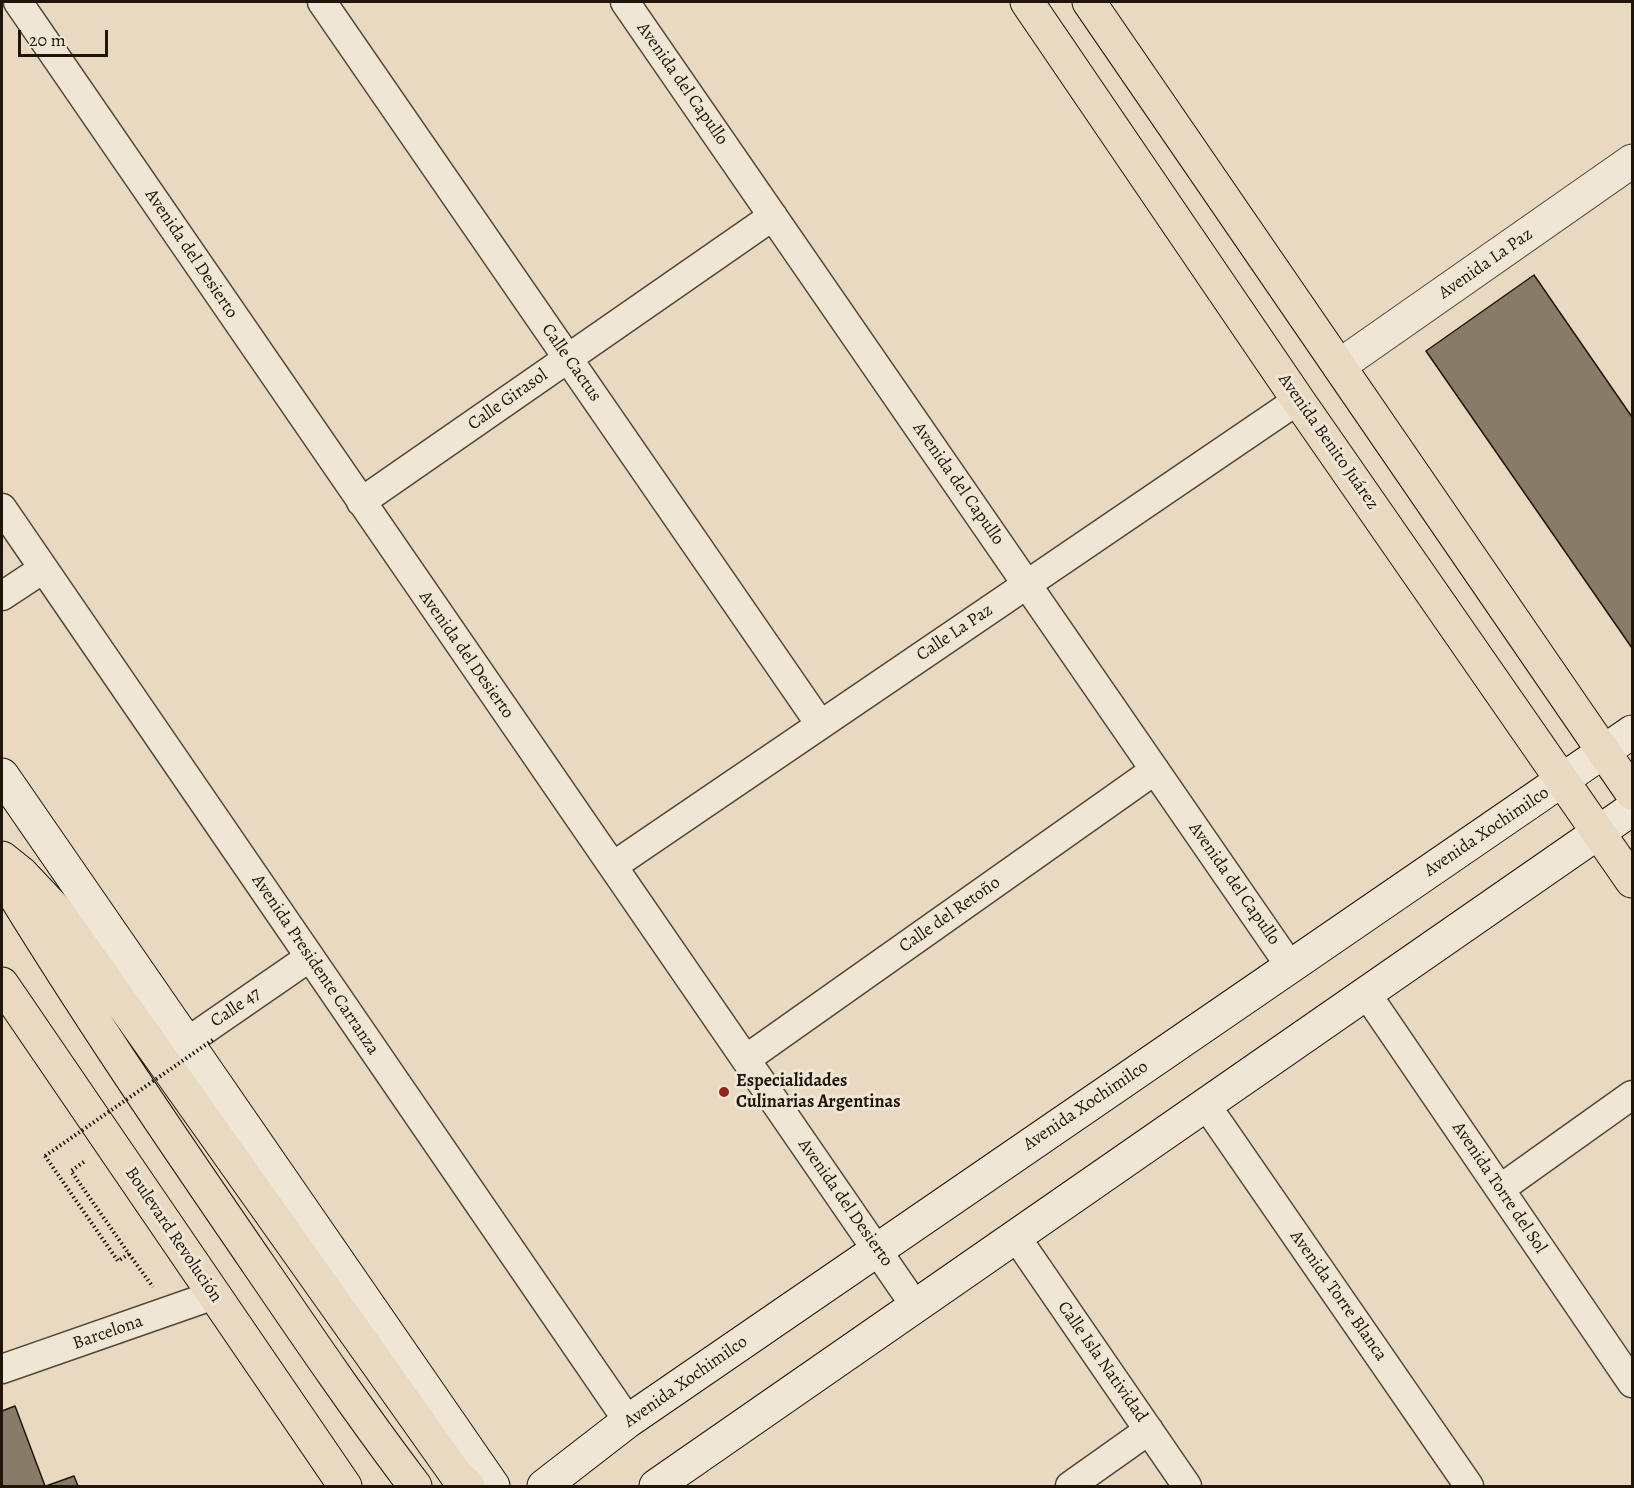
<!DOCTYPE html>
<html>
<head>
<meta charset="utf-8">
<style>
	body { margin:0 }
	#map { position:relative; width:1634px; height:1488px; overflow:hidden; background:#e8d9c0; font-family:Alegreya,serif }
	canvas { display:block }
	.frame { position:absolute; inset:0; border:3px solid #1f1609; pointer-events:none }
	.scale { position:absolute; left:18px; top:30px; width:90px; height:27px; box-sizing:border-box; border:3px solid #1f1609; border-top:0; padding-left:8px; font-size:18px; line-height:21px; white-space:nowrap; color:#1f1609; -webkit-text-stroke:4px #f0e6d6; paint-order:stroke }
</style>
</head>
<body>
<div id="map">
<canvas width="1634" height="1488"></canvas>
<div class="frame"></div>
<div class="scale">20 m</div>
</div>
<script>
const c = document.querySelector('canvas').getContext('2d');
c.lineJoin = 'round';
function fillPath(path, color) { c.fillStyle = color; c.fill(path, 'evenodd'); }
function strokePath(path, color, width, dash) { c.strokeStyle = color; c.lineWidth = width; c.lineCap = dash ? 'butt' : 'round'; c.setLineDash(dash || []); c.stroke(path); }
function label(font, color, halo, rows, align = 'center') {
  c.font = font + ' Alegreya,serif'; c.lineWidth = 6; c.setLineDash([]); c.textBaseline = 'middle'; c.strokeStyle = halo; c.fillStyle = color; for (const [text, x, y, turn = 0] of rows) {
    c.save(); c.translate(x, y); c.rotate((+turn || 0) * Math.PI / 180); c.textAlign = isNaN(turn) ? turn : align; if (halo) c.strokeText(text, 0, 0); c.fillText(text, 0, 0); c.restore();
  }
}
const building = new Path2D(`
	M1534 275 1632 417V648L1426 351Z
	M15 1406 45 1486H2V1411Z
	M74 1476 78 1486H46Z`);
const path = new Path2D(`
	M45 1156 118 1261 129 1254 71 1171 85 1161
	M129 1254 153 1287`);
const minor = new Path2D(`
	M18 2 916 1307
	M322 2 820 724
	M625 2 1290 966
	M361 502 773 216
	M2 508 628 1421
	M2 596 43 569
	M613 866 1298 400
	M1366 993 1632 1383
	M168 1055 310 957
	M746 1059 1155 770
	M1206 1105 1469 1486
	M1500 1189 1632 1095
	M1016 1237 1187 1486
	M2 1369 214 1295
	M1070 1486 1149 1430`);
const tertiary = new Path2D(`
	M1339 366 1632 161`);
const secondary = new Path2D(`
	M2 775 493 1486
	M544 1486 628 1421 1632 732
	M656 1486 1632 809`);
const primary = new Path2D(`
	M1027 2 1298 400 1632 881
	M1089 2 1632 793
	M2 858 22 874 55 909 457 1476 468 1486
	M2 875C78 1000 160 1121 243 1242 299 1324 355 1407 415 1486
	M2 984 345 1486`);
const pathBridge = new Path2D(`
	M45 1156 214 1039`);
const markers = [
	[724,1092,6,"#8f2418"]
];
const streetNames = [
	["Avenida del Capullo",682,84,55],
	["Avenida del Desierto",191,254,56],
	["Avenida La Paz",1486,264,-35],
	["Calle Cactus",571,363,55],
	["Calle Girasol",508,400,-35],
	["Avenida Benito Juárez",1328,442,55],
	["Avenida del Capullo",958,484,55],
	["Calle La Paz",955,633,-34],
	["Avenida del Desierto",466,655,55],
	["Avenida Xochimilco",1487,832,-34],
	["Avenida del Capullo",1234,884,55],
	["Calle del Retoño",950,915,-35],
	["Avenida Presidente Carranza",315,965,56],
	["Calle 47",236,1008,-34],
	["Avenida Xochimilco",1086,1106,-34],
	["Avenida Torre del Sol",1499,1188,56],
	["Avenida del Desierto",845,1203,55],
	["Boulevard Revolución",173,1235,56],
	["Avenida Torre Blanca",1338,1296,55],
	["Barcelona",108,1333,-19],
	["Calle Isla Natividad",1102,1362,55],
	["Avenida Xochimilco",686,1382,-35]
];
const poiNames = [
	["Especialidades",736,1082],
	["Culinarias Argentinas",736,1103]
];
fillPath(building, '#887b68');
strokePath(building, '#1f1609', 1.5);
strokePath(minor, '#514737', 31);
strokePath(tertiary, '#514737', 35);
strokePath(secondary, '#1f1609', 35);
strokePath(primary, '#1f1609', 35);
strokePath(path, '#1f1609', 4, [1.5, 3]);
strokePath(minor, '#f0e6d6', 28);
strokePath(tertiary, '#f0e6d6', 33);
strokePath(secondary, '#f0e6d6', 33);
strokePath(primary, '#e8d9c0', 33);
strokePath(pathBridge, '#1f1609', 4, [1.5, 3]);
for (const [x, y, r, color] of markers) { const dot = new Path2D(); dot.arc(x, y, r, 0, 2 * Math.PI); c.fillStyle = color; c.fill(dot); strokePath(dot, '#f0e6d6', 2); }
label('18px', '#1f1609', '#f0e6d6', streetNames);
label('bold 18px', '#1f1609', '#f0e6d6', poiNames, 'left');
</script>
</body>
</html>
